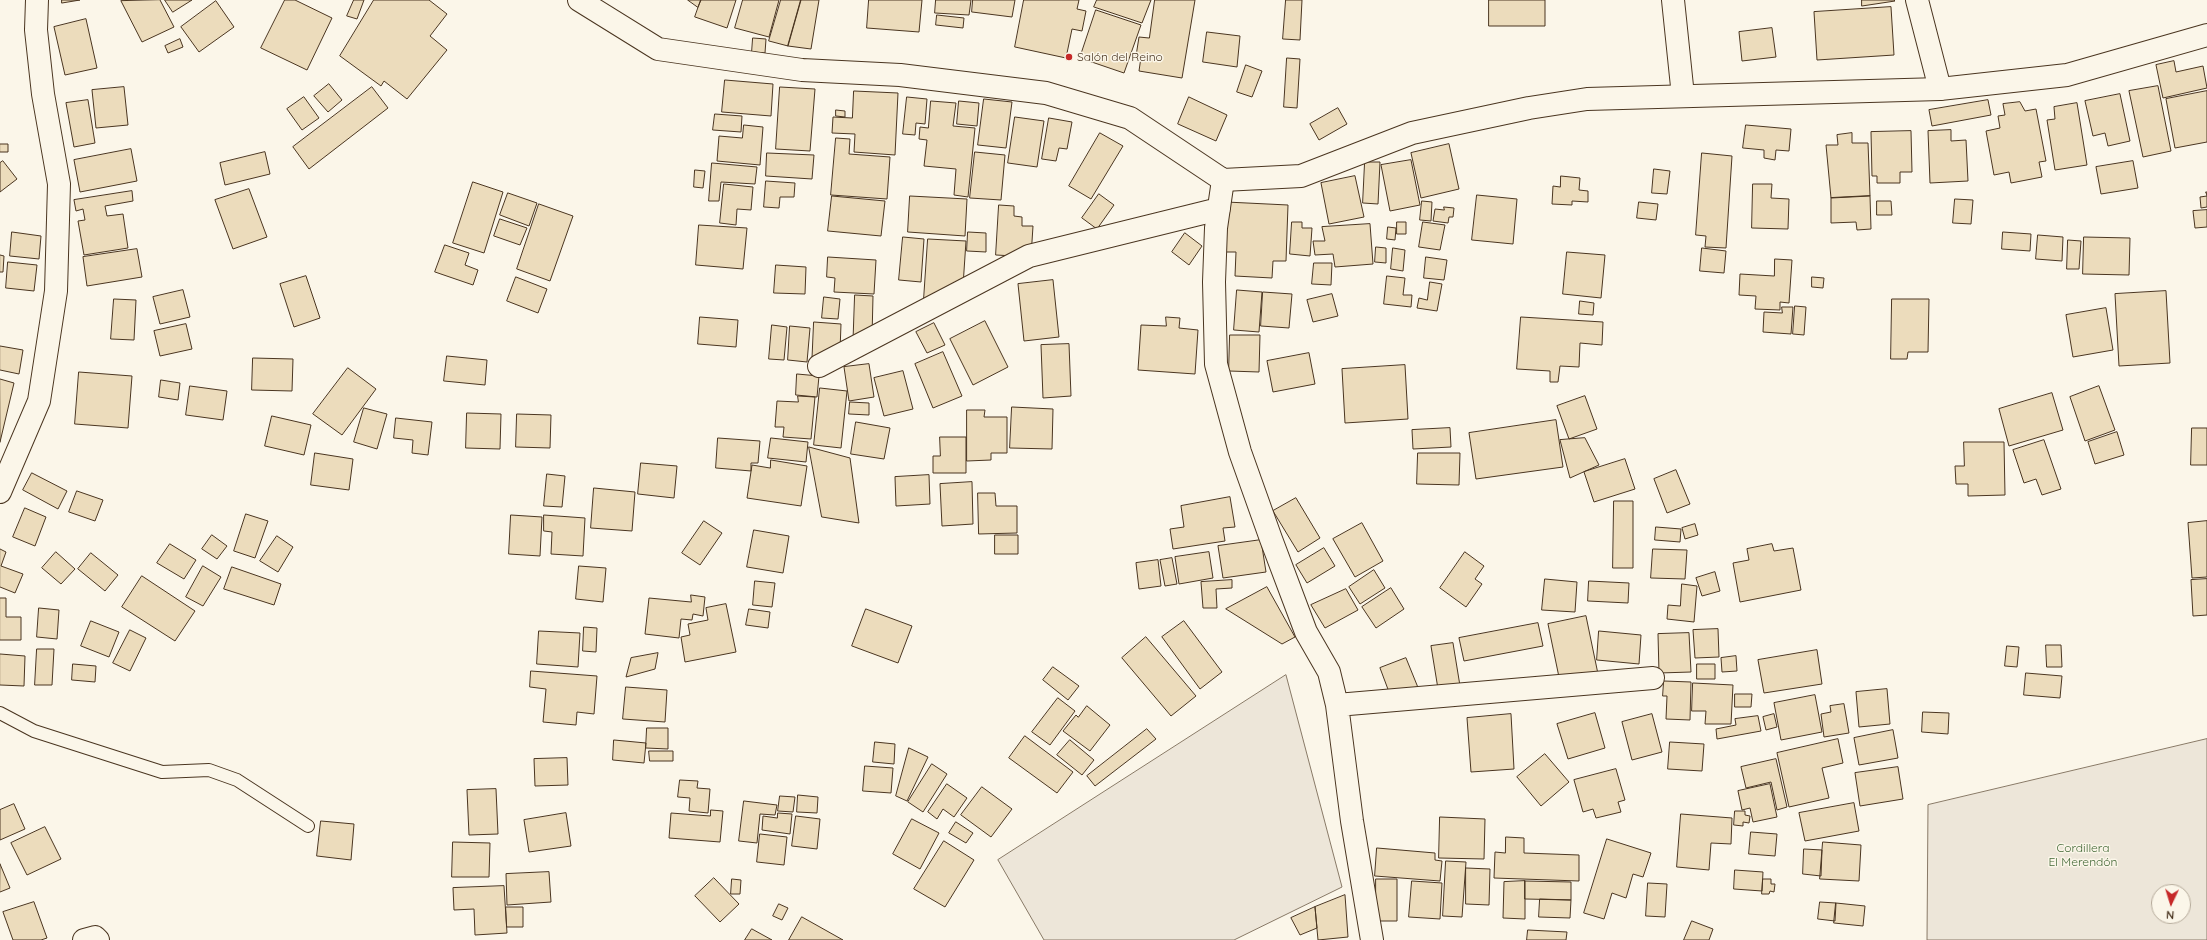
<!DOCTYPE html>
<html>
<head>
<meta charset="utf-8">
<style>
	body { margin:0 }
	#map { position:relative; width:2207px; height:940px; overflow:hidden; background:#fbf6e9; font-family:Quicksand,sans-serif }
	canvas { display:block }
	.north { position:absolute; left:2151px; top:884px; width:40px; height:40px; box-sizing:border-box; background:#fbf6e9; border:1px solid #b4a999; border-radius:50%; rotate:184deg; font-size:11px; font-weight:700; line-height:16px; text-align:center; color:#4a3520 }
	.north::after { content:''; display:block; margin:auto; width:14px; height:18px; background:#c62828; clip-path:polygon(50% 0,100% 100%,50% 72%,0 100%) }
</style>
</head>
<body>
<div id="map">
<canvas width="2207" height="940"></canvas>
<div class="north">N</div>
</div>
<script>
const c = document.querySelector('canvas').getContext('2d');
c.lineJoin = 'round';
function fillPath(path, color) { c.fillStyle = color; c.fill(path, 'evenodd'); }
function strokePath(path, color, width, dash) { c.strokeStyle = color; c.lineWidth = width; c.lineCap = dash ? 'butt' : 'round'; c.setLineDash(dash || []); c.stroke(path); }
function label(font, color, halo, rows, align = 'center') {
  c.font = font + ' Quicksand,sans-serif'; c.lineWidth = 3; c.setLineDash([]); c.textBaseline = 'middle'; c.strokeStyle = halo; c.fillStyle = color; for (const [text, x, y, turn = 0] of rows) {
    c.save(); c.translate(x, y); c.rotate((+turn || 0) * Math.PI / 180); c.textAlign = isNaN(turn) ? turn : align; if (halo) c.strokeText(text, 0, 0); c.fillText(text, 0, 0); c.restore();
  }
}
const green = new Path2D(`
	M1286 675 1342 887 1234 940H1044L998 860Z
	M2207 739V940H1927L1928 805ZM2159 892H2183V916H2159Z`);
const building = new Path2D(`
	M62 0H80L62 3Z
	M160 0 174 27 142 42 121 1Z
	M165 0H192L173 12Z
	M285 0H295L332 18 307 70 261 48Z
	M354 0H364L357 19 347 16Z
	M374 0H429L447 14 430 36 447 50 407 99 384 81 381 86 340 56Z
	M688 0H701L698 7Z
	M701 0H736L727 28 695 17Z
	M743 0H779L769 37 735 28Z
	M781 0H801L788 46 769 41Z
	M801 0H819L811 49 788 46Z
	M869 0H922L919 32 867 28Z
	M936 0H971L969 15 935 13Z
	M973 0H1015L1012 17 972 12Z
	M1024 0H1079L1077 9 1086 11 1082 31 1072 29 1066 58 1015 47Z
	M1097 0H1151L1142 23 1094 7Z
	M1155 0H1195L1182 78 1139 71 1141 57 1136 56 1139 37 1149 38Z
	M1286 0H1302L1300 40 1283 39Z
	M1489 0H1545V26H1489Z
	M1862 0H1894L1895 1 1862 6Z
	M216 1 234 27 199 52 181 27Z
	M1891 7 1894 55 1817 60 1814 12Z
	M1096 10 1141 25 1124 73 1080 58Z
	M937 15 964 18 963 28 936 25Z
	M86 19 97 68 65 75 54 27Z
	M1772 28 1776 57 1742 61 1739 32Z
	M1207 32 1240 36 1237 67 1203 62Z
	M753 38 766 39 765 53 752 52Z
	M180 39 183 47 168 53 165 46Z
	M1287 58 1300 59 1297 108 1284 107Z
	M2174 61 2176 72 2203 66 2207 88 2163 98 2156 65Z
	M1246 65 1262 71 1252 97 1237 92Z
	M725 80 773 84 771 116 722 112Z
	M329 84 342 100 328 112 314 96Z
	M2158 86 2171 151 2143 157 2129 91Z
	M124 87 128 125 96 128 92 90Z
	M372 87 388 108 309 169 293 147Z
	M780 87 815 89 810 151 776 149Z
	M854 91 898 93 895 155 854 152 855 134 832 133 833 117 852 118Z
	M2207 91V142L2175 148 2166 99Z
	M2120 94 2130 141 2108 146 2105 133 2093 136 2085 101Z
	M304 97 319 118 302 130 287 109Z
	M907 97 927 99 925 124 916 123 915 135 903 134Z
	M1189 97 1227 115 1216 141 1178 124Z
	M984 99 1012 102 1006 148 978 145Z
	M88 100 95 143 74 147 66 103Z
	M1988 100 1991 115 1932 126 1929 110Z
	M931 101 956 103 953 126 975 128 968 197 954 195 956 169 924 166 927 140 919 139 920 127 928 128Z
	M959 101 979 103 977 126 957 124Z
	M2020 102 2025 111 2036 109 2046 161 2039 162 2042 177 2011 183 2009 172 1994 175 1986 131 2000 128 1998 116 2005 115 2003 104Z
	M2077 103 2087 165 2055 170 2047 120 2055 119 2054 107Z
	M1338 108 1347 124 1319 140 1310 124Z
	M836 110 845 111V117L836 116Z
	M715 114 742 116 741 132 713 130Z
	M1015 117 1044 121 1037 167 1008 163Z
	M1049 118 1072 122 1067 149 1059 148 1056 161 1042 159Z
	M744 125 763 127 760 165 717 161 719 136 742 138Z
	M1746 125 1791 129 1789 151 1776 150 1775 160 1764 158V150L1743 148Z
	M1951 130V141L1966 140 1968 181 1930 183 1928 131Z
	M1911 131 1912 172H1900V183H1877V176H1872L1871 132Z
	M1100 133 1123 146 1091 199 1069 186Z
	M1852 133V143H1868L1870 196 1831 198 1826 145H1838L1837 135Z
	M836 138 850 139 849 154 890 157 887 199 831 195Z
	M0 144H8V152H0Z
	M1449 144 1459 189 1421 198 1411 153Z
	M131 149 137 181 80 192 74 160Z
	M265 152 270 174 225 185 220 163Z
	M975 152 1005 155 1001 200 970 198Z
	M767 153 814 155 812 179 766 176Z
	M1702 153 1732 156 1726 248 1705 247 1706 236 1696 235Z
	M1411 160 1420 205 1390 211 1381 165Z
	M3 161 17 179 0 192V163Z
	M2133 161 2138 188 2101 194 2096 167Z
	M1365 162H1380L1378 204 1363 203Z
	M712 163 757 167 755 184 721 182 719 201H709Z
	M1654 169 1670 171 1667 194 1652 193Z
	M695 170 705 171 703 188 694 187Z
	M1355 176 1364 217 1329 224 1321 183Z
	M1561 176 1580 178 1579 190 1588 191V202L1572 201V205L1552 204 1553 186 1560 187Z
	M766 181 795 183 794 197H780L779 208 764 207Z
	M473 182 503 192 484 253 453 243Z
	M724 184 753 187 751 210 737 209 736 225 720 223Z
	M1753 184H1772L1771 198 1789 199 1788 229 1752 228Z
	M249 189 267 237 233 249 215 200Z
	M132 191 133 201 105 206 107 216 123 214 128 248 84 255 78 221 85 220 83 209 76 211 74 200Z
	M2206 192H2207V207L2201 208 2200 197 2207 196Z
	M508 193 537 203 529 226 500 215Z
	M1099 194 1114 205 1097 229 1082 218Z
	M1477 195 1517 199 1513 244 1472 240Z
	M832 196 885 201 881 236 828 231Z
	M910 196 967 199 965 236 908 232Z
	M1870 196 1871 229 1857 230 1856 222 1831 223V198Z
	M1955 199 1973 200 1971 224 1953 223Z
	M1422 201 1432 202 1431 221 1420 220Z
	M1877 201H1891L1892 215H1877Z
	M1226 202 1288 205 1286 261H1273L1272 278 1235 276 1236 252H1224Z
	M1639 202 1658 204 1656 220 1637 218Z
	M539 204 573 216 550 281 517 269Z
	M999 205 1014 206V216L1022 217V226H1033L1031 257 996 255Z
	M1444 207 1454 208 1453 217H1449L1448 223 1433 221 1435 209 1444 210Z
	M2207 210V227L2195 228 2193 211Z
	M500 219 527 228 520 245 494 236Z
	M1292 222H1302V228H1312L1310 256 1290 254Z
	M1397 222H1406V234H1397Z
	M1423 222 1445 225 1440 250 1419 247Z
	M1370 224 1373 264 1335 267 1333 254 1315 255 1313 241H1325L1322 227Z
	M699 225 747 228 743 269 696 265Z
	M1388 227 1396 228 1395 240 1387 239Z
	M12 232 41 236 39 259 10 256Z
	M968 232 986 233V252L967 251Z
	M2003 232 2031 234 2030 251 2002 249Z
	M1185 233 1202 246 1189 265 1172 252Z
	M2038 235 2063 237 2062 261 2036 259Z
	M903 237 924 239 921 282 899 280Z
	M2084 237 2130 238 2129 275 2083 274Z
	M928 239 966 241 962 301 924 299Z
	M2068 240 2081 241 2079 269H2067Z
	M445 245 469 253 465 265 478 270 473 285 435 272Z
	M1376 247 1386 248V263L1375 262Z
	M1393 248 1405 250 1403 271 1391 269Z
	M1702 248 1726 251 1724 273 1700 271Z
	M137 249 142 277 87 286 83 257Z
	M1567 252 1605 255 1601 298 1563 294Z
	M0 255 4 256 3 272H0Z
	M828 257 876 260 874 294 834 292 835 278 827 277Z
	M1426 257 1447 260 1444 280 1424 278Z
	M1775 259 1792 260 1789 303 1780 302V310L1755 309 1756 296 1739 295 1740 274 1774 276Z
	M8 262 37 265 34 291 6 288Z
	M1314 263H1332L1331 285 1312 284Z
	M776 265 806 267 805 294 774 293Z
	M306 276 320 318 294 327 280 284Z
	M1387 276 1405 278 1403 295H1412L1411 307 1384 304Z
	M516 277 547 289 538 313 507 301Z
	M1812 277 1824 278 1823 288 1812 287Z
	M1053 280 1059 337 1024 341 1018 284Z
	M1430 282 1442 284 1437 311 1417 308 1419 298 1427 300Z
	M183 290 190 317 160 324 153 297Z
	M1237 290 1262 292 1259 332 1234 330Z
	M2166 291 2170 363 2119 366 2115 294Z
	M1263 292 1292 294 1289 328 1261 326Z
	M1332 294 1338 316 1313 322 1307 300Z
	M855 295 873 296 872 338 853 350Z
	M824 297 840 299 838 319 822 318Z
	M114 299 136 300 134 340 111 339Z
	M1892 299H1929L1928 352H1908L1907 359H1891Z
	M1580 301 1594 303 1593 315 1579 314Z
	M1795 306 1806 307 1804 335 1793 334Z
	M1782 307H1793L1791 334 1763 332 1764 312 1782 313Z
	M2106 308 2113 350 2073 357 2066 315Z
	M700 317 738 320 736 347 698 344Z
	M1166 317 1180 318 1179 328 1198 330 1195 374 1138 370 1141 325 1166 326Z
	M1521 317 1603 322 1602 345 1580 343 1579 367 1560 366 1558 382H1550V371L1517 369Z
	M985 321 1008 367 973 385 950 339Z
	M814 322 841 324 840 351 812 366Z
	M934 323 945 345 927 353 916 332Z
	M186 324 192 349 160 356 154 331Z
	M772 325 787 327 784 360 769 359Z
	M790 326 810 328 807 362 788 360Z
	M1230 335H1260L1259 372 1229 371Z
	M1069 344 1071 396 1043 398 1041 345Z
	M0 346 23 350 19 374 0 370Z
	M943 352 962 396 933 408 915 364Z
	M1309 353 1315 384 1273 392 1267 361Z
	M447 356 487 360 485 385 444 381Z
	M253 358 293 359 292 391 252 390Z
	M869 364 874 397 849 401 844 367Z
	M1405 365 1408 419 1345 423 1342 369Z
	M348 368 376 389 342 435 313 414Z
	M903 371 913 409 884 416 874 378Z
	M79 372 132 376 128 428 75 424Z
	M797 374 819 376 817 397 796 395Z
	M0 379 14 383 0 442Z
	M161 380 180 383 178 400 159 397Z
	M190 386 227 391 223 420 186 415Z
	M2099 386 2115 430 2085 441 2070 397Z
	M820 388 847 391 841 448 814 445Z
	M2052 393 2063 430 2009 446 1999 409Z
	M798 396 815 397 811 439 783 437 784 427H775L777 401 798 402Z
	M1585 396 1597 429 1569 439 1557 406Z
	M850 402 869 403V415L849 414Z
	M1012 407 1053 409 1052 449 1010 448Z
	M364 408 387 414 377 449 354 442Z
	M967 410H985L984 417H1007V453H991V460L967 461Z
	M467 413 501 414 500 449 466 448Z
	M517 414 551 415 550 448 516 447Z
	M272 416 311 425 304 455 265 446Z
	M396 418 432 422 428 455 412 453 413 440 394 438Z
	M1556 420 1563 467 1476 479 1469 433Z
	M856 422 890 428 884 459 851 454Z
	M1450 428 1451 447 1413 449 1412 430Z
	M2192 428H2207V465H2191Z
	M2117 432 2124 455 2095 464 2088 442Z
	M940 437H966V473H933V456H940Z
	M718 438 760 441 758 463H751V471L716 468Z
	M771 438 808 442 806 462 768 458Z
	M1585 438 1599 465 1570 478 1560 440Z
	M2044 440 2061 489 2042 495 2036 479 2024 483 2013 450Z
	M1964 442H2004L2005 495 1968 496V484H1956L1955 466H1964Z
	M809 447 850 458 859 523 822 517Z
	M315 453 353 459 349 490 311 485Z
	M1418 453H1460L1459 485 1417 484Z
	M1625 459 1635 489 1594 502 1584 472Z
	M771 460 807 466 801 506 747 498 752 465 770 468Z
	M641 463 677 466 674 498 638 494Z
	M1676 470 1690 504 1667 513 1654 479Z
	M32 473 67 491 58 509 23 490Z
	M547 474 565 476 562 507 544 506Z
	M929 475 930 504 896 506 895 477Z
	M972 482 973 524 942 526 940 484Z
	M594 488 635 492 632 531 591 528Z
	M77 491 103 500 95 521 69 512Z
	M978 493H995L996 506H1017V533L979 534Z
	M1230 497 1235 527 1223 528 1225 541 1173 549 1170 529 1184 527 1181 506Z
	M1296 498 1320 538 1298 552 1273 511Z
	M1614 501H1633V568H1613Z
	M25 508 46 517 35 546 13 537Z
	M246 514 268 521 255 558 234 551Z
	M511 515 542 517 540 556 509 554Z
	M544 515 585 518 583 556 551 554 552 532 544 531Z
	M704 521 722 533 700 565 682 553Z
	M2207 521V577L2192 578 2188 523Z
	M1362 523 1383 561 1355 577 1333 539Z
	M1695 524 1698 535 1685 539 1682 528Z
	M1656 527 1681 529 1680 542 1655 540Z
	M754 530 789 536 783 573 747 567Z
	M212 535 227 546 217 559 202 549Z
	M995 535H1018V554H995Z
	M277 536 293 547 278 572 260 561Z
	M1261 540 1266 572 1223 578 1218 546Z
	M170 544 196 560 184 579 157 563Z
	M1772 544 1774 551 1793 548 1801 590 1740 602 1733 563 1749 560 1747 549Z
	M1324 548 1335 566 1307 583 1296 565Z
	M0 549 6 552 1 566 23 574 15 593 0 587Z
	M1653 549 1687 550 1685 579 1651 578Z
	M56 552 75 569 61 584 42 568Z
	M1209 552 1213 578 1179 584 1175 557Z
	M1465 552 1484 566 1475 579 1482 584 1466 607 1440 588Z
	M91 553 118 575 105 591 78 569Z
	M1172 558 1177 584 1165 586 1160 560Z
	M1158 560 1161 586 1139 589 1136 563Z
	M203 566 221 577 203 606 186 597Z
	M579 566 606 568 603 602 576 599Z
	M232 567 281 584 274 605 224 589Z
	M1374 570 1385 588 1360 604 1349 587Z
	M1715 572 1720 591 1702 596 1696 578Z
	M142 576 195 611 175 641 122 607Z
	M1545 579 1577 582 1575 612 1542 610Z
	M2207 579V615L2193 616 2191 580Z
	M1232 580V588L1216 589 1217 608H1203L1201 582Z
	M755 581 775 583 772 607 753 605Z
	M1589 581 1629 583 1628 603 1588 601Z
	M1682 584 1697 586 1694 622 1667 619 1668 605 1680 606Z
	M1267 587 1295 637 1282 644 1226 609Z
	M1391 588 1404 609 1376 628 1362 607Z
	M1346 589 1358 610 1325 628 1311 605Z
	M691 595 705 597 703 616 693 614 692 620 681 619 679 638 645 634 649 598 691 602Z
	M0 598H6V617H21V640H0Z
	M726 604 736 652 685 662 681 637 690 635 688 624 708 620 706 608Z
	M39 608 59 610 57 639 37 637Z
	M749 609 770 612 768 628 746 625Z
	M866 609 912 626 898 663 852 646Z
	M1586 616 1598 674 1560 682 1548 624Z
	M91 621 119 632 109 657 81 646Z
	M1184 621 1222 672 1200 689 1162 637Z
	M1538 623 1543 646 1464 661 1459 638Z
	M584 627 597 628 596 652 583 651Z
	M1718 629 1719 657 1695 658 1693 630Z
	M130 630 146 638 130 671 113 663Z
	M539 631 580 633 578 667 537 664Z
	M1599 631 1641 635 1639 664 1597 660Z
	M1689 633 1691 672 1659 673 1658 634Z
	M1146 637 1196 696 1171 716 1122 658Z
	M1453 643 1461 692 1439 695 1431 646Z
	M2046 645H2061L2062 667H2047Z
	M2007 646 2019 647 2017 667 2005 666Z
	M37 649H54L52 685H35Z
	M1817 650 1822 684 1764 693 1758 660Z
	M658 653 655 669 626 677 631 658Z
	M0 654 25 656 24 686 0 685Z
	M1736 656 1737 671 1722 672 1721 658Z
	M1406 658 1419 690 1392 700 1380 668Z
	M73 664 96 666 95 682 72 680Z
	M1697 664H1715V679H1697Z
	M1053 667 1079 686 1068 700 1043 680Z
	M531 671 597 676 594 714 577 712 576 725 543 722 546 689 530 687Z
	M2026 673 2062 676 2060 698 2024 695Z
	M1664 681 1691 682 1690 720 1666 719 1667 696H1663Z
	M1693 683 1733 685 1731 724H1705L1706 711H1692Z
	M626 687 667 690 665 722 623 719Z
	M1887 689 1890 724 1859 727 1856 692Z
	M1735 694H1752L1751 707H1735Z
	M1815 695 1822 732 1781 740 1774 703Z
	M1058 698 1075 711 1050 745 1032 732Z
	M1844 704 1849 733 1824 737 1821 714 1831 712 1830 706Z
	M1087 706 1110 725 1090 751 1063 731 1076 715 1078 717Z
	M1923 712 1949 713 1948 734 1922 732Z
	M1595 713 1605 748 1568 759 1557 724Z
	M1511 714 1514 769 1471 772 1467 718Z
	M1652 714 1662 752 1632 760 1622 722Z
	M1774 714 1777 727 1766 730 1763 717Z
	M1758 716 1761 731 1717 739 1716 729 1736 725 1735 719Z
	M647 728H668V749L646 748Z
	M1147 729 1156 739 1095 786 1087 776Z
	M1893 730 1898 758 1859 765 1854 738Z
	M1025 736 1073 772 1057 793 1009 758Z
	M1838 739 1843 763 1822 768 1829 798 1789 807 1777 753Z
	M614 740 646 743 644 763 613 760Z
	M1070 740 1094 760 1082 775 1057 755Z
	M875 742 895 744 894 764 873 762Z
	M1670 742 1704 744 1702 771 1668 769Z
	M909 748 928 757 907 801 896 796Z
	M649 751H673V761H650Z
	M1545 754 1569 782 1541 806 1517 777Z
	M567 758 568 785 535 786 534 759Z
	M1776 759 1787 807 1777 810 1771 782 1746 788 1741 767Z
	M932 764 947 774 923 812 908 802Z
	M865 766 893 768 891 793 863 791Z
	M1898 767 1903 799 1860 806 1855 773Z
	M1616 769 1625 800 1618 802 1621 812 1596 818 1593 809 1583 812 1574 780Z
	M680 780 698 781 697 788 710 789 708 813 689 811 690 798 678 797Z
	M947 784 967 798 954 817 943 809 937 819 928 812Z
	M1770 784 1777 817 1753 822 1750 808 1742 810 1738 791Z
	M982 787 1012 809 991 837 961 815Z
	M496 789 498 834 469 835 467 790Z
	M798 795 818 797 817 813 797 812Z
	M780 796 795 797 793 812 778 811Z
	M744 801 777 805 775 815 760 814 757 843 739 841Z
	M1854 803 1859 831 1805 841 1799 813Z
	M14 804 25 829 0 840V810Z
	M711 810 723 811 720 842 669 838 671 813 710 816Z
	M1735 811H1745V815L1750 816 1749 823 1743 822V826L1734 825Z
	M566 813 571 846 529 852 524 820Z
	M778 813 792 814 790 834 762 830 763 816 777 818Z
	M1681 814 1732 818 1731 844 1711 843 1709 870 1677 867Z
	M796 816 820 819 817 849 792 846Z
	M1440 817 1485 819 1484 859 1439 858Z
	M912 819 939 833 920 869 893 854Z
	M321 821 354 824 351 860 317 856Z
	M956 822 973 833 966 843 949 833Z
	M45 827 61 859 27 875 11 843Z
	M1751 832 1777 834 1775 856 1749 854Z
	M760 834 787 837 784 865 757 862Z
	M1506 837 1524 838V853L1579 855V881L1494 878 1495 852 1505 853Z
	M1607 839 1651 853 1643 877 1633 874 1626 898 1612 893 1604 919 1584 913Z
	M944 841 974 860 945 907 914 889Z
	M453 842 490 843 489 877H452Z
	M1823 842 1861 845 1859 881 1820 879Z
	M1377 848 1435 853V860L1442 861 1440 881 1375 876Z
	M1804 849 1822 850 1821 876 1803 874Z
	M1446 861 1466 862 1462 917 1443 916Z
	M0 864 10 888 0 892Z
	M1466 868 1490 869 1489 905 1466 904Z
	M1735 870 1763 872 1762 891 1734 889Z
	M549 872 551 902 507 905 506 874Z
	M714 878 739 904 720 922 695 896Z
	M732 879 741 880 740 894H731Z
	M1376 879H1397V921H1376Z
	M1763 879H1771V884H1775L1774 892 1770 891 1769 894H1762Z
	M1412 881 1442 883 1440 919 1409 917Z
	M1525 881V919L1503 918 1504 882Z
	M1525 881 1571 882V900L1525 899Z
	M1648 883 1667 884 1665 917 1646 916Z
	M504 886 507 933 475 935 474 909 454 910 453 888Z
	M1345 895 1348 937 1318 940 1315 907Z
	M1540 899 1571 900 1570 918 1539 917Z
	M34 902 47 938 41 940H13L3 912Z
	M1820 902 1836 903 1835 921 1818 919Z
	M1836 903 1865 906 1863 926 1834 923Z
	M779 904 788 908 782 920 773 916Z
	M506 907H523V927H507Z
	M1315 907 1317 928 1300 935 1291 918Z
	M802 917 843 940H789Z
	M1692 921 1713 929 1709 940H1684Z
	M752 929 772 940H745Z
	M1528 930 1567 932 1566 940H1527Z`);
const lane = new Path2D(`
	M0 713 34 731 162 772 209 770 237 780 308 826`);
const street = new Path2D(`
	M1673 0 1683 96
	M1917 0 1940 89
	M1223 180 1216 228 1214 282 1216 364 1240 452 1271 539 1306 632 1329 672 1337 705 1352 821 1372 940
	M819 366 1029 256 1219 209
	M0 492 39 401 56 291 59 184 43 94 36 30 37 0
	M1337 705 1653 678
	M84 940 95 937 98 940`);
const secondary = new Path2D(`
	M579 0 658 49 802 70 900 75 1046 93 1130 118 1223 180 1301 176 1412 133 1529 108 1587 99 1940 89 2067 75 2207 35`);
const markers = [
	[1069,57,4,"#c62828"]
];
const poiNames = [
	["Salón del Reino",1077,57]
];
const parkNames = [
	["Cordillera",2083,848],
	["El Merendón",2083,862]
];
fillPath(green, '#ede6d9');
strokePath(green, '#887966', 1);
fillPath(building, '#ecdcbc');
strokePath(building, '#4a3520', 1);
strokePath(lane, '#4a3520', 14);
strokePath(street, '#4a3520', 24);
strokePath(secondary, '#4a3520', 24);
strokePath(lane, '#fbf6e9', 12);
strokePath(street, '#fbf6e9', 22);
strokePath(secondary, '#fbf6e9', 22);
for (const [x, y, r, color] of markers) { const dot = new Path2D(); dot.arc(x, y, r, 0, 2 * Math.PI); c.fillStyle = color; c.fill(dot); strokePath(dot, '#fbf6e9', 1.5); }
label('12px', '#4a3520', '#fbf6e9', poiNames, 'left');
label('12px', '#436837', '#fbf6e9', parkNames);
</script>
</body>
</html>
